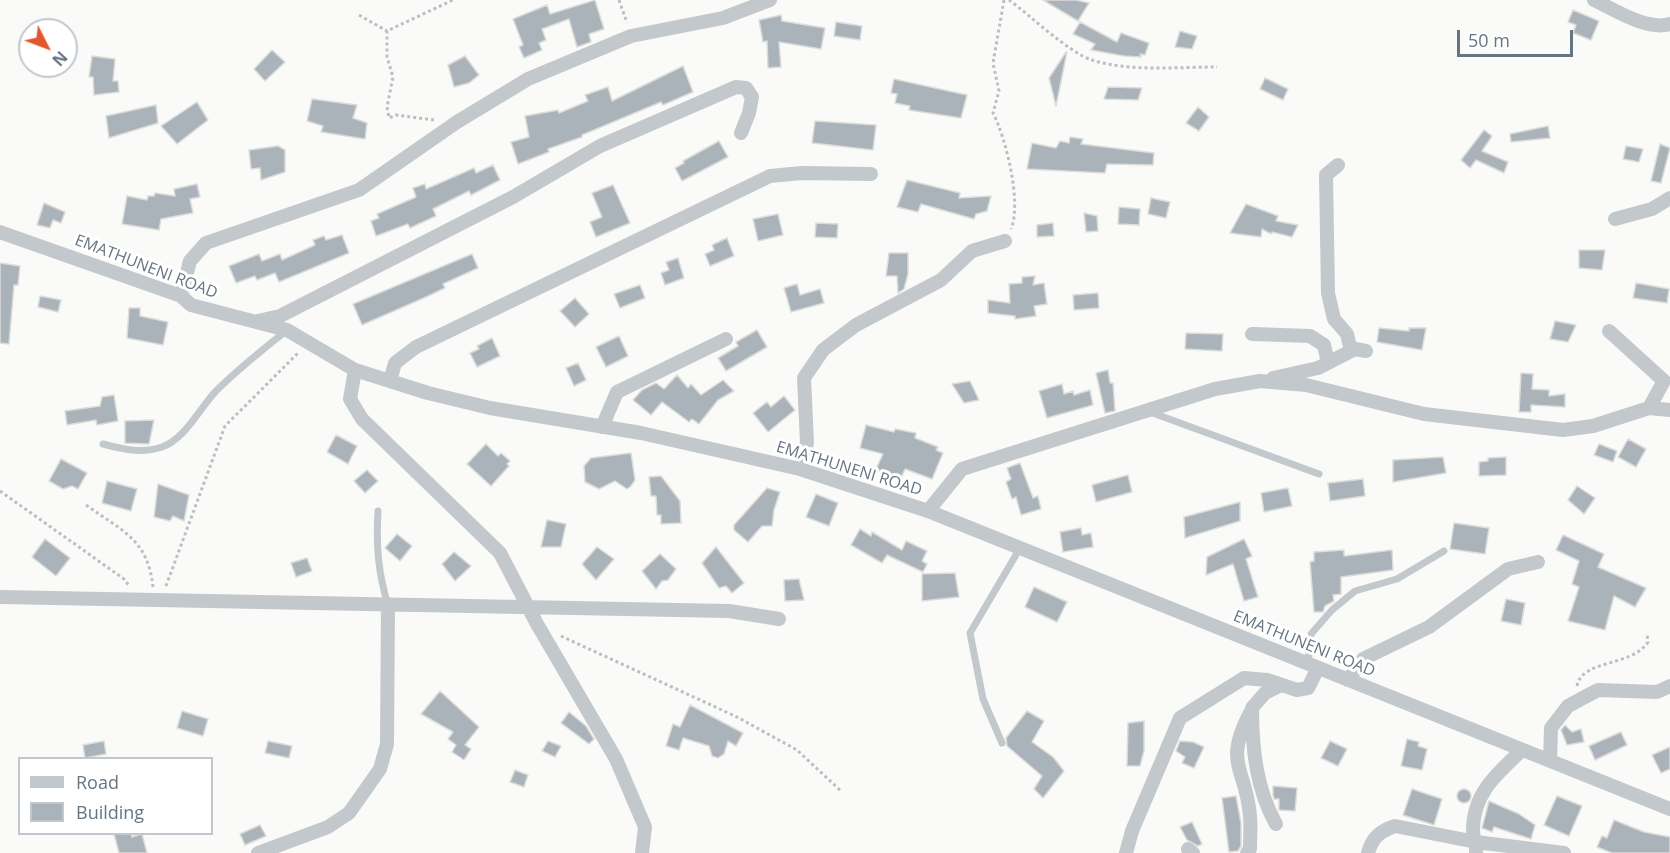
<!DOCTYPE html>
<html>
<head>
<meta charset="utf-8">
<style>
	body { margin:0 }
	#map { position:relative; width:1670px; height:853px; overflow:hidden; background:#fafaf8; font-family:"Open Sans",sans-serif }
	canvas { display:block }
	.legend { position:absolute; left:18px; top:757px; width:195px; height:78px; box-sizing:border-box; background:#fff; border:2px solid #c1c8cd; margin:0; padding:8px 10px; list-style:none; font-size:18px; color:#657683 }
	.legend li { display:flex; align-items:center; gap:12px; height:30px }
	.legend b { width:30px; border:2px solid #c1c8cd }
	.north { position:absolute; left:18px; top:18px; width:60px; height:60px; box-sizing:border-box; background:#fff; border:2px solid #c1c8cd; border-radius:50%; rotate:132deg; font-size:16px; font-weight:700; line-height:24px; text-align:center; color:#657683 }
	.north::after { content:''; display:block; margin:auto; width:21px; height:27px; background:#e4572e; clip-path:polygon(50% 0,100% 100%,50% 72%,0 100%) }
	.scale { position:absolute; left:1457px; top:30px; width:116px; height:27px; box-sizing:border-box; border:3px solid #657683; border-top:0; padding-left:8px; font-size:18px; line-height:21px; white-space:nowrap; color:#657683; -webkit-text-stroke:4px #fff; paint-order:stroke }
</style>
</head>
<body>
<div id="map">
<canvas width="1670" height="853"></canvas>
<ul class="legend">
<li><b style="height:8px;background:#c3c8cc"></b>Road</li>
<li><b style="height:16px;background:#aab3b9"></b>Building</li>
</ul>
<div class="north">N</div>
<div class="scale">50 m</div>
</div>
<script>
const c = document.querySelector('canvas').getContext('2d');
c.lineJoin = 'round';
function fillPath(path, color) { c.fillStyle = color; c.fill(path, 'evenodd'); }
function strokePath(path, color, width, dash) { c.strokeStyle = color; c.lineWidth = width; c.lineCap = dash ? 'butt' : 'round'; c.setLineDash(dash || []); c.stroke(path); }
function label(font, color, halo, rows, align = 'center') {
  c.font = font + ' "Open Sans",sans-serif'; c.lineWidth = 6; c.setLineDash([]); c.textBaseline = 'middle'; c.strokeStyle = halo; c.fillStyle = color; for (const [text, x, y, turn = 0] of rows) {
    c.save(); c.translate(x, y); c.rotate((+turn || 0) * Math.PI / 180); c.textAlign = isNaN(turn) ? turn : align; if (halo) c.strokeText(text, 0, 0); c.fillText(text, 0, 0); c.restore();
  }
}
const building = new Path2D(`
	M595 0 604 29 589 34 591 42 577 47 569 19 542 29 546 40 539 43 542 50 524 58 519 47 523 45 513 19 547 5 550 14Z
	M1043 0H1076L1089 3 1078 21Z
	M1573 10 1599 21 1591 40 1573 33 1576 25 1568 22Z
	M781 15 782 21 825 28 821 49 779 42 781 67 768 68 767 41 763 42 759 20Z
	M836 22 862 26 860 40 834 36Z
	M1080 22 1117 42 1121 33 1149 43 1145 55 1140 54 1141 57 1124 56 1091 50 1095 44 1073 34Z
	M1180 31 1197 36 1192 49 1175 47Z
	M272 50 285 62 265 81 254 69Z
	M1066 52H1067L1056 106 1049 78Z
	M92 56 115 59 113 81H118L119 92 94 95 93 77H89Z
	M465 56 479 75 469 83 454 87 448 65Z
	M683 66 693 92 663 105 661 102 582 135V137L548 149 549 152 518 164 511 142 529 137 525 116 558 110 559 113 588 101 585 95 608 87 612 101Z
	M1265 78 1288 89 1283 100 1260 89Z
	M894 79 967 95 961 118 909 110 910 106 895 103 897 94 891 93Z
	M1108 87 1142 88 1138 100 1104 99Z
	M312 99 357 105 353 118 367 123 365 139 321 132 323 126 307 121Z
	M197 102 208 120 177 144 161 126Z
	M156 105 158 123 109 138 106 116Z
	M1198 107 1209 117 1199 131 1186 123Z
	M815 121 876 125 873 150 812 143Z
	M1548 126 1550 138 1511 142 1510 134Z
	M1484 130 1492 136 1482 151 1508 162 1504 173 1476 160 1470 168 1461 160Z
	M1070 137 1083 139 1081 144 1154 153 1153 165 1107 164 1105 173 1027 169 1032 143 1056 148 1060 141 1069 143Z
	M719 141 728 157 682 181 675 168 684 163 683 161Z
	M1660 144 1670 148 1661 183 1651 181Z
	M278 146 285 150V172L261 180 260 168 251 169 249 150Z
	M1626 146 1643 149 1639 162 1623 159Z
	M493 165 500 180 471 195 469 191 433 209 436 216 410 228 408 224 376 236 371 221 379 218 377 214 416 197 413 188 425 184 426 189 474 168 476 173Z
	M907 180 960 193 959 198 991 196 987 211 976 214 974 219 921 204 918 212 897 207Z
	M197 184 200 197 190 199 193 213 161 219 159 230 122 224 127 196 147 200 148 196H154L155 193 175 196 174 189Z
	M613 185 630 223 596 237 590 222 602 217 592 193Z
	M1151 198 1170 202 1166 218 1148 214Z
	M44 203 65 212 61 223 53 220 50 228 37 225Z
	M1246 204 1278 216 1276 221 1298 225 1292 237 1272 232 1271 234 1262 229 1261 237 1230 233Z
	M1119 207 1140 209 1139 225 1118 224Z
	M1084 213 1097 216 1098 231 1086 232Z
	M778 214 783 235 758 241 753 219Z
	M816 223 838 224 837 238 815 237Z
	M1053 223 1054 236 1037 237V225Z
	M342 235 349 253 279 282 275 273 257 280 255 276 236 283 229 266 259 254 262 261 280 254 282 260 315 245 313 240 324 236 326 240Z
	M727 238 734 256 710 266 705 254 714 250 712 245Z
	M1579 250H1605L1602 270 1579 268Z
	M889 253H908V274L904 289 898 293 897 276H886Z
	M472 254 478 268 443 284 445 288 426 297 362 325 353 304Z
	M678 258 684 278 665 285 661 273 669 270 666 262Z
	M0 263 20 266 18 285H14L9 344 0 343Z
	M1035 276 1033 285 1044 283 1047 304 1034 306 1036 316 1015 319V316L988 313V300L1010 303 1009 284 1022 283V277Z
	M1636 283 1669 289 1667 303 1633 298Z
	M797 284 800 295 820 289 824 303 791 312 784 288Z
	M640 285 645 298 620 308 614 294Z
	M1098 293 1099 308 1074 310 1073 295Z
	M40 296 61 300 58 312 38 307Z
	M575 298 589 314 575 327 560 311Z
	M129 308H140V316L168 322 163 345 127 338Z
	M1555 321 1576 325 1568 342 1550 339Z
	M1379 328 1409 331V328H1426L1422 350 1377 342Z
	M757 330 767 347 726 371 718 358 738 346 736 342Z
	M1186 333 1223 334 1222 351 1185 349Z
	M619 336 628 356 606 367 596 347Z
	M492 338 500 356 477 367 470 353 479 349 477 346Z
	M578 363 586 380 574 386 566 368Z
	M1108 370 1110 383H1113L1115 411 1105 413 1096 373Z
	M1521 373 1533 374 1532 389 1549 390V396L1565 394V407L1531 405V412H1519Z
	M677 375 688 388 691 384 701 395 723 380 734 391 718 400 699 424 692 419 689 422 662 402 651 415 633 400 642 390 656 383 664 389Z
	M970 381 979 400 964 403 952 384Z
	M1062 384 1064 394 1073 391 1074 395 1090 390 1093 405 1047 418 1039 391Z
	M114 395 118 421 97 425 96 420 67 425 65 411 100 406 102 397Z
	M784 396 795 410 768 432 753 413 767 402 771 407Z
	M154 420 149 444 125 443V421Z
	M866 425 894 432 895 429 916 433 915 438 938 447 936 450 943 453 932 479 905 469 900 480 876 469 883 454 860 448Z
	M336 435 357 446 348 464 327 452Z
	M1628 439 1646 449 1636 467 1618 457Z
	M486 444 498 456 501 453 510 461 507 464 509 466 491 486 467 464Z
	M1599 444 1617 451 1613 462 1594 455Z
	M631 453 635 480 631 486 627 489 615 481 599 489 585 482 584 466 591 458Z
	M1443 457 1446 473 1393 482V460Z
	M1506 457V475L1479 476V462L1488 461V458Z
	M61 459 87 473 78 489 72 486 63 489 49 481Z
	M1020 463 1033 498 1038 496 1041 509 1021 515 1016 497 1012 499 1006 482 1011 479 1007 468Z
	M367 470 378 481 365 493 354 481Z
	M1128 475 1132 492 1096 502 1092 485Z
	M661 476 680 501 681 523 661 524V515H657L656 496H651L649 477Z
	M1363 479 1365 496 1330 501 1328 483Z
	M107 481 137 489 131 511 102 503Z
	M158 484 189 495 184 521 173 516 170 521 154 517Z
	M1577 486 1595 498 1584 514 1568 500Z
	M767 488 780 492 774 510 772 526H762L748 542 734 530V525Z
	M1288 488 1292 506 1264 512 1261 493Z
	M816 494 838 503 829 526 806 517Z
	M1240 502V521L1185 538 1184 517Z
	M547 520 566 524 561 547H541Z
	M1454 523 1489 528 1485 554 1450 549Z
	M1081 528 1082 535 1091 533 1093 547 1063 552 1060 532Z
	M860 529 871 536 872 532 902 550 906 541 927 551 922 561 927 564 923 572 887 555 882 563 851 545Z
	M397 534 412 546 400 561 385 548Z
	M1563 535 1604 554 1598 567 1646 588 1635 607 1614 596 1605 630 1568 621 1579 587 1572 584 1579 561 1556 550Z
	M45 539 70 558 56 576 32 557Z
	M1244 539 1252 556 1246 559 1258 597 1244 601 1233 564 1206 575 1207 557Z
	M597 547 614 559 596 580 582 564Z
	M716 547 744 583 732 593 726 586 719 588 702 563Z
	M1344 550V556L1392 550 1393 570 1341 577V594L1333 595 1334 601 1325 606 1323 612H1314L1310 562 1314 561V552Z
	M454 552 471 566 455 581 442 564Z
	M660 554 676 569 668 580 662 581 656 589 642 571Z
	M307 558 312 571 296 577 291 563Z
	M955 573 959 597 922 601V574Z
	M799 579 804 600 785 601 784 580Z
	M1034 587 1067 602 1057 622 1025 607Z
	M1506 599 1525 603 1521 625 1501 621Z
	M440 691 479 727 465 745 471 749 464 760 452 752 456 745 448 739 453 732 421 714Z
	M690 705 743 733 736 746 728 741 724 754 718 758 712 756 709 746 683 738 679 750 666 746 673 724 680 727Z
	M182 711 208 719 203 736 177 728Z
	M1027 711 1044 721 1032 742 1053 757 1064 771 1043 798 1034 789 1042 776 1007 746 1006 738Z
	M569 712 586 726 594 739 589 744 561 723Z
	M1144 721V751L1140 766H1127L1128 723Z
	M1565 725 1572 732 1581 729 1584 742 1567 745 1561 730Z
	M1621 732 1627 745 1595 760 1589 746Z
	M1407 739 1419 742 1418 746 1427 749 1422 770 1401 766Z
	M104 741 106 754 85 758 83 745Z
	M268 741 292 746 289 758 265 753Z
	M548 741 561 746 555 757 542 751Z
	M1180 741 1193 742 1204 747 1194 768 1182 763 1185 757 1176 751Z
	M1330 741 1347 749 1338 766 1321 758Z
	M1670 747V769L1661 773 1652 755Z
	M515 770 528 775 524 787 510 782Z
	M1273 786 1297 788 1295 811 1279 810V799H1274L1273 795Z
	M1412 789 1442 799 1434 825 1403 815Z
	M1457 796a7 7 0 1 1 14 0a7 7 0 1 1-14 0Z
	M1236 796 1241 823V846L1238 851 1229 852 1222 798Z
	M1557 796 1582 806 1569 836 1544 825Z
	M1489 801 1519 814 1535 825 1531 839 1494 827 1492 832 1482 828Z
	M1614 820 1644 832 1670 837V853H1612L1597 847 1602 836 1607 838Z
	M1192 822 1202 844 1198 846 1187 840 1180 827Z
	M260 825 266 836 245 845 240 834Z
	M114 834H131L132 837 142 834 147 853H119Z`);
const path = new Path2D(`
	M619 0 627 23
	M1004 0 993 63 999 91 993 113C1006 138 1022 203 1011 229
	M1009 0C1031 16 1068 52 1092 60 1130 72 1177 67 1217 67
	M359 15 387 31
	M434 120 396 115 389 118 387 107 393 77 387 57V31L453 0
	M0 491 124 579 129 586
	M86 505C122 531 148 539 153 587
	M166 586 225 426 299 352
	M561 636 737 717 797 750 841 791
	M1577 686C1582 659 1632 667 1648 642L1647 634`);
const service = new Path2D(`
	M1150 412 1319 474
	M103 444C122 449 141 454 162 447 185 439 199 409 216 391 238 369 262 350 286 331
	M378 511C376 545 378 573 388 605
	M1308 663 1311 634 1332 610 1355 591 1397 579 1444 551
	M1002 743 983 699 970 633 1020 548`);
const minor = new Path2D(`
	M1594 0C1615 10 1647 31 1670 24
	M1338 165 1326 175 1328 293 1334 319 1347 334 1351 351
	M1615 219 1652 209 1670 198
	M0 232 181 296 191 305 287 330 355 370 428 393 490 408 641 433 800 469 928 511 1670 809
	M181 296 190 261 206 243 359 190 457 122 528 79 631 36 723 18 770 0
	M258 321 280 316 513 197 600 146 736 87 746 88 752 97 749 113 741 133
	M1609 331 1664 381 1649 408
	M1252 334 1310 336 1324 345 1328 363
	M355 370 350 399 362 419 500 553 537 624 616 759 645 827 642 853
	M1273 378 1318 368 1355 349 1366 351
	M390 381 395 363 416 347 770 176 802 173 871 174
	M602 427 617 392 726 339
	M800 469 807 443 804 378 823 350 856 325 941 280 972 251 1005 241
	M928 511 962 469 1215 389 1260 381 1306 385 1424 414 1563 430 1593 426 1649 408 1670 410
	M0 597 729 611 779 619
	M1348 680 1363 659 1429 627 1508 569 1538 562
	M1550 761 1551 728 1568 706 1598 690 1657 692 1670 686
	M1276 824C1256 789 1252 747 1252 708L1265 693 1281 685
	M1188 849 1193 853
	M258 853 328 827 349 813 380 769 387 744 388 605
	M1126 853 1132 831 1180 718 1244 678 1267 680 1297 690 1308 688 1318 668
	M1247 853 1250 849C1250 838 1251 826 1250 816 1246 767 1223 765 1250 713
	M1368 853C1372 838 1380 831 1395 826L1476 842 1564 853
	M1476 853C1477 845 1473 839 1473 830 1473 793 1497 774 1522 750`);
const streetNames = [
	["EMATHUNENI ROAD",146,267,21],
	["EMATHUNENI ROAD",849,469,17],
	["EMATHUNENI ROAD",1304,644,22]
];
fillPath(building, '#aab3b9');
strokePath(building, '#dcdcda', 1.5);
strokePath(path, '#bbbfc2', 3, [3, 3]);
strokePath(service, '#c3c8cc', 7);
strokePath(minor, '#c3c8cc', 14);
label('16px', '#657683', '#fff', streetNames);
</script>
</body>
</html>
